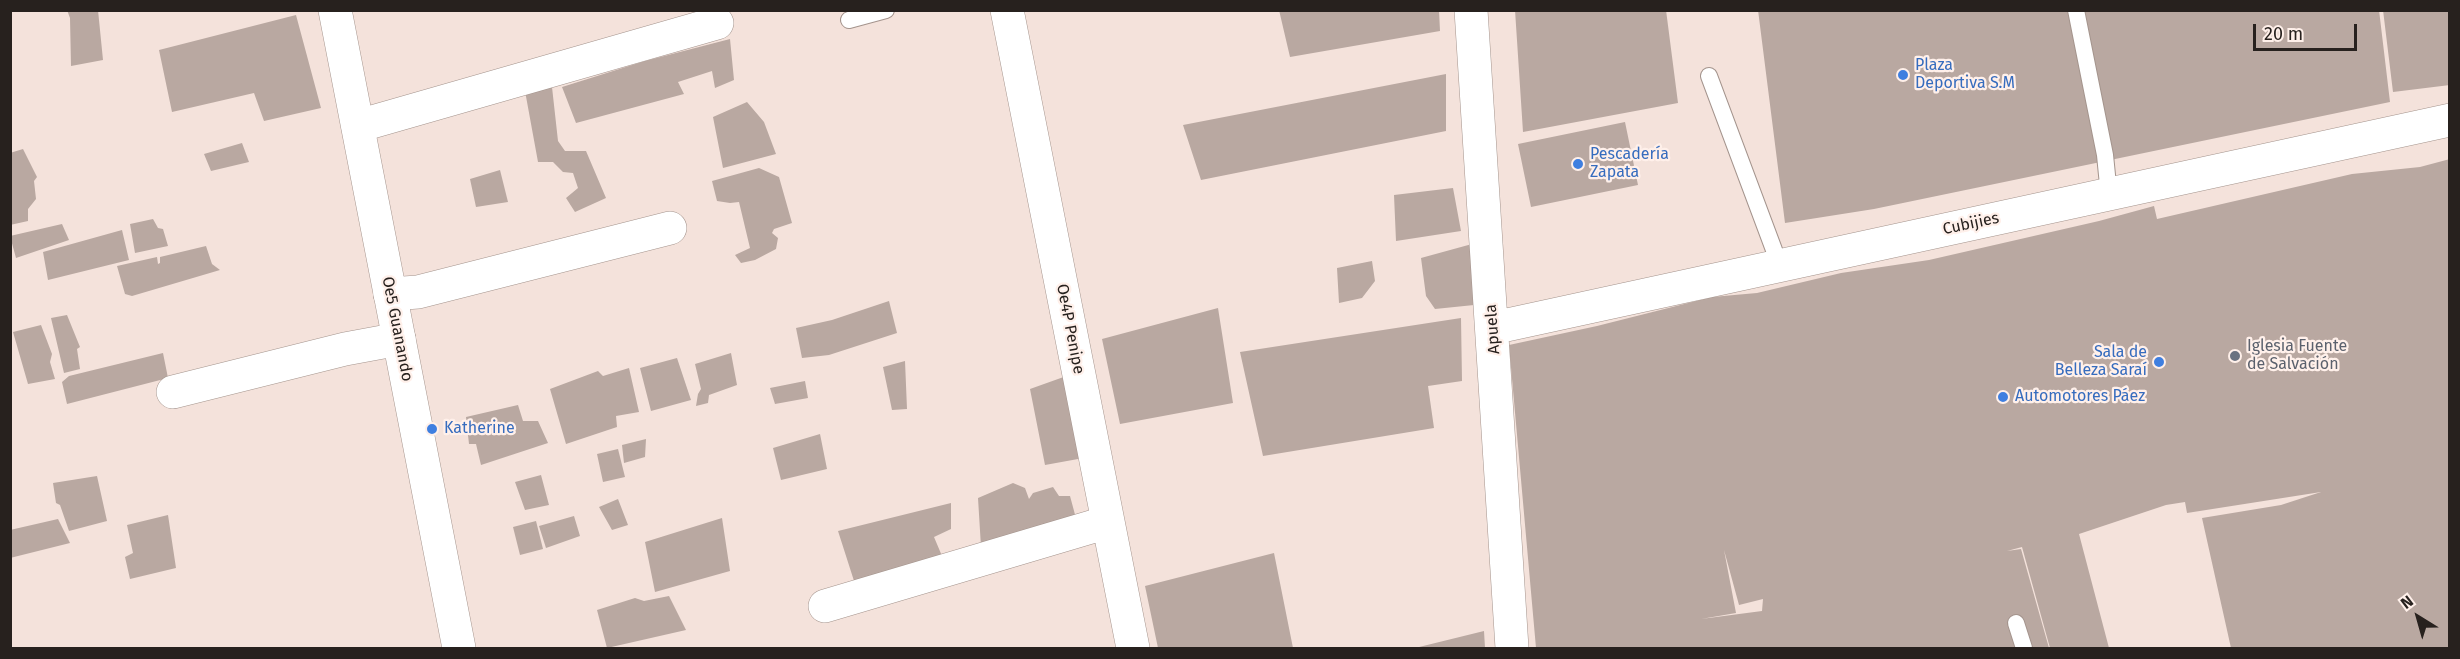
<!DOCTYPE html>
<html>
<head>
<meta charset="utf-8">
<style>
	body { margin:0 }
	#map { position:relative; width:2460px; height:659px; overflow:hidden; background:#f4e2db; font-family:"Fira Sans",sans-serif }
	canvas { display:block }
	.frame { position:absolute; inset:0; border:12px solid #27211e; pointer-events:none }
	.north { position:absolute; left:2388px; top:587px; width:60px; height:60px; -webkit-text-stroke:4px #fff0ea; paint-order:stroke; rotate:323deg; font-size:16px; font-weight:700; line-height:24px; text-align:center; color:#27211e }
	.north::after { content:''; display:block; margin:auto; width:21px; height:27px; background:#27211e; clip-path:polygon(50% 0,100% 100%,50% 72%,0 100%) }
	.scale { position:absolute; left:2253px; top:24px; width:104px; height:27px; box-sizing:border-box; border:3px solid #27211e; border-top:0; padding-left:8px; font-size:18px; line-height:21px; white-space:nowrap; color:#27211e; -webkit-text-stroke:4px #fff0ea; paint-order:stroke }
</style>
</head>
<body>
<div id="map">
<canvas width="2460" height="659"></canvas>
<div class="frame"></div>
<div class="north">N</div>
<div class="scale">20 m</div>
</div>
<script>
const c = document.querySelector('canvas').getContext('2d');
c.lineJoin = 'round';
function fillPath(path, color) { c.fillStyle = color; c.fill(path, 'evenodd'); }
function strokePath(path, color, width, dash) { c.strokeStyle = color; c.lineWidth = width; c.lineCap = dash ? 'butt' : 'round'; c.setLineDash(dash || []); c.stroke(path); }
function label(font, color, halo, rows, align = 'center') {
  c.font = font + ' "Fira Sans",sans-serif'; c.lineWidth = 4.5; c.setLineDash([]); c.textBaseline = 'middle'; c.strokeStyle = halo; c.fillStyle = color; for (const [text, x, y, turn = 0] of rows) {
    c.save(); c.translate(x, y); c.rotate((+turn || 0) * Math.PI / 180); c.textAlign = isNaN(turn) ? turn : align; if (halo) c.strokeText(text, 0, 0); c.fillText(text, 0, 0); c.restore();
  }
}
const building = new Path2D(`
	M67 10H98L103 60 71 66 70 18Z
	M1279 10H1439L1440 31 1290 57Z
	M1515 10H1666L1678 103 1523 132Z
	M1758 10H2379L2390 102 1874 209 1785 223Z
	M2383 10H2450V85L2393 92Z
	M296 15 321 108 264 121 254 93 172 112 159 50Z
	M730 39 734 80 715 88 712 71 678 82 684 94 576 123 562 87 645 61Z
	M1446 74V131L1201 180 1183 125Z
	M552 87 558 141 565 151H586L606 198 575 212 566 198 578 188 573 173 563 172 553 162H538L525 91Z
	M747 102 764 122 776 154 723 168 713 117Z
	M1625 122 1638 185 1531 207 1518 144Z
	M242 143 249 162 211 171 204 154Z
	M23 149 37 177 34 181 36 199 28 209V221L10 225V153Z
	M2450 159V648H2231L2202 518 2281 505 2321 492 2187 513 2185 502 2166 505 2079 534 2109 648H2050L2022 547 2007 551 2021 549 2049 648H1536L1509 345 1597 326 1712 297 1757 293 1841 273 1929 260 2099 221 2154 206 2157 219 2352 174 2420 167ZM1724 550 1739 605 1763 599 1762 611 1701 619 1736 613Z
	M759 168 779 177 792 223 774 229 772 233 778 238 776 249 755 260 741 263 735 255 750 248 739 202 730 203 717 201 712 181Z
	M500 170 508 202 476 207 470 179Z
	M1453 188 1461 231 1396 241 1394 195Z
	M153 219 158 228 163 229 168 246 135 253 130 224Z
	M62 224 69 240 16 258 10 236Z
	M122 230 129 260 48 280 43 252Z
	M1472 244 1474 305 1435 309 1426 296 1421 258Z
	M206 246 212 264 220 270 132 296 125 294 117 266 157 257 158 264 160 263V257Z
	M1372 261 1375 281 1362 298 1339 303 1337 268Z
	M889 301 897 333 829 355 802 358 796 328 832 320Z
	M1218 308 1233 403 1120 424 1102 339Z
	M67 315 80 347 77 349 80 369 64 373 51 318Z
	M1461 318 1462 381 1428 386 1434 428 1263 456 1240 352Z
	M41 325 52 354 50 362 55 379 28 384 13 332Z
	M163 353 168 378 67 404 62 382 69 376Z
	M731 353 737 385 709 395 708 403 696 406 698 394 701 389 695 364Z
	M677 358 691 400 651 411 640 368Z
	M905 361 907 409 892 410 883 367Z
	M629 368 639 412 616 416 617 427 566 444 550 389 598 371 603 376Z
	M1072 374 1089 457 1045 465 1030 389Z
	M805 381 808 398 775 404 770 388Z
	M518 405 523 421H538L548 443 481 465 476 444H469L466 417Z
	M820 434 827 469 781 480 773 448Z
	M646 439 645 457 624 463 622 445Z
	M618 449 625 477 603 482 597 454Z
	M541 475 549 505 525 510 515 482Z
	M97 476 107 521 69 531 60 505 56 503 53 483Z
	M1013 483 1025 488 1029 499 1033 493 1053 487 1059 496H1070L1077 522 981 547 978 498Z
	M618 499 628 525 612 530 599 507Z
	M951 503V529L934 537 942 556 855 584 838 531Z
	M168 515 176 568 130 579 125 557 133 553 127 525Z
	M574 516 580 536 546 548 539 526Z
	M722 518 730 571 655 592 645 542Z
	M58 519 70 543 10 558V530Z
	M536 521 543 549 520 555 513 527Z
	M1274 553 1293 648H1158L1145 586Z
	M669 596 686 630 607 648 597 610 635 598 644 601Z
	M1484 631 1485 648H1415Z`);
const service = new Path2D(`
	M2076 10 2105 155 2109 195
	M849 20 886 10
	M1709 76 1780 266
	M2016 623 2024 648`);
const minor = new Path2D(`
	M1007 10 1133 648
	M1471 10 1512 648
	M358 126 717 23
	M390 294 418 292 670 228
	M1493 328 2450 120
	M173 392 345 349 399 339
	M825 606 1108 522`);
const tertiary = new Path2D(`
	M335 10 459 648`);
const markers = [
	[1903,75,6,"#3f7fe0"],
	[1578,164,6,"#3f7fe0"],
	[2235,356,6,"#6b7280"],
	[2159,362,6,"#3f7fe0"],
	[2003,397,6,"#3f7fe0"],
	[432,429,6,"#3f7fe0"]
];
const shopNames = [
	["Plaza",1915,66],
	["Deportiva S.M",1915,84],
	["Pescadería",1590,155],
	["Zapata",1590,173],
	["Sala de",2147,353,"right"],
	["Belleza Saraí",2147,371,"right"],
	["Automotores Páez",2015,397],
	["Katherine",444,429]
];
const streetNames = [
	["Cubijies",1971,224,-12],
	["Oe5 Guanando",397,329,79],
	["Oe4P Penipe",1070,329,79],
	["Apuela",1493,329,-94]
];
const worshipNames = [
	["Iglesia Fuente",2247,347],
	["de Salvación",2247,365]
];
fillPath(building, '#b9a8a1');
strokePath(service, '#a4948d', 18);
strokePath(minor, '#a4948d', 34);
strokePath(tertiary, '#a4948d', 34);
strokePath(service, '#fff', 16);
strokePath(minor, '#fff', 33);
strokePath(tertiary, '#fff', 33);
for (const [x, y, r, color] of markers) { const dot = new Path2D(); dot.arc(x, y, r, 0, 2 * Math.PI); c.fillStyle = color; c.fill(dot); strokePath(dot, '#fff0ea', 2); }
label('16px', '#366cbe', '#fff0ea', shopNames, 'left');
label('16px', '#27211e', '#fff0ea', streetNames);
label('16px', '#5b616d', '#fff0ea', worshipNames, 'left');
</script>
</body>
</html>
